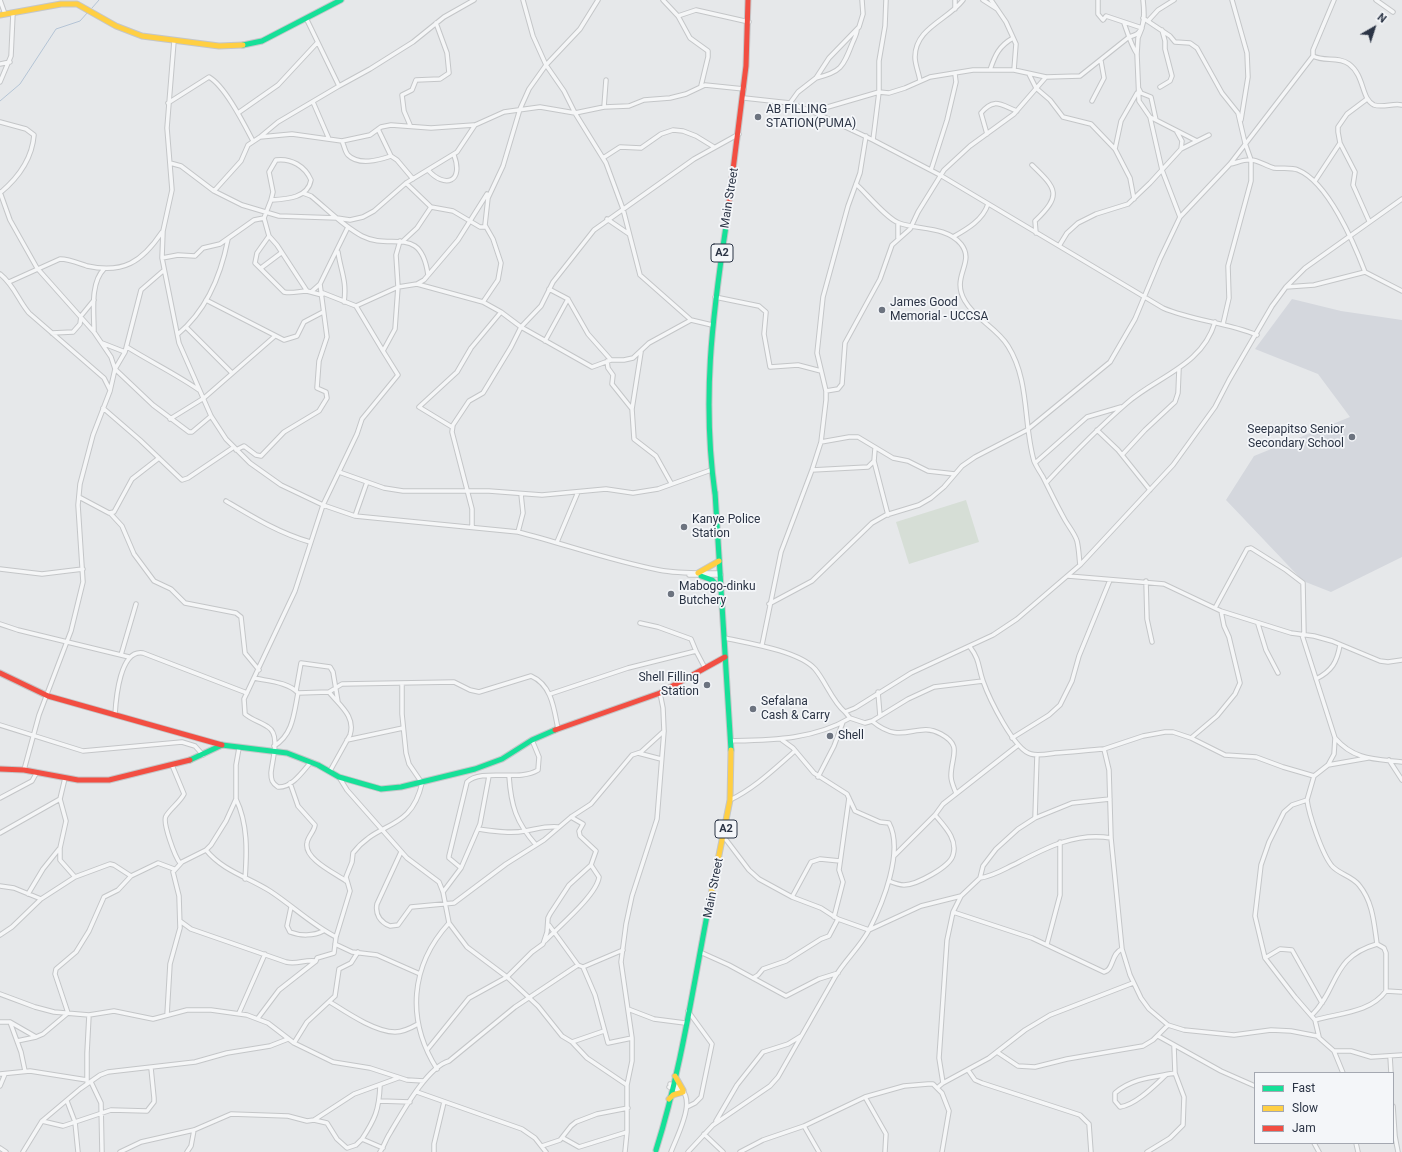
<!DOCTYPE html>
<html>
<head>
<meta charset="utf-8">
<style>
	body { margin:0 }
	#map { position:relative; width:1402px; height:1152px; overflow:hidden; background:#e6e8ea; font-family:Roboto,sans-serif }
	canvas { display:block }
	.legend { position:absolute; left:1254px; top:1072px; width:140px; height:72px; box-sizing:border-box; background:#f4f6f9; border:1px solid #a4a8b1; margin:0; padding:5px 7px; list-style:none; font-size:12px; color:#2b3445 }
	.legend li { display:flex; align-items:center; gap:8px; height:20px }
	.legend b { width:20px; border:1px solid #a4a8b1 }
	.north { position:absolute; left:1354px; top:8px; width:40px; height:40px; -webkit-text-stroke:3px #f4f6f9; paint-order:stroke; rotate:39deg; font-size:11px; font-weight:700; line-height:16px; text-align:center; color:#2b3445 }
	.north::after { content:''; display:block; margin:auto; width:14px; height:18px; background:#2b3445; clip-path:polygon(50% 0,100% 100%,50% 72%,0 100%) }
</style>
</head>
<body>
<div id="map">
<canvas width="1402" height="1152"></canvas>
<ul class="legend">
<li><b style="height:5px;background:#16e098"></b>Fast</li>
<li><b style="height:5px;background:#ffcf43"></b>Slow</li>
<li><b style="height:5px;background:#f24e42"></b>Jam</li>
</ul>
<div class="north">N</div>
</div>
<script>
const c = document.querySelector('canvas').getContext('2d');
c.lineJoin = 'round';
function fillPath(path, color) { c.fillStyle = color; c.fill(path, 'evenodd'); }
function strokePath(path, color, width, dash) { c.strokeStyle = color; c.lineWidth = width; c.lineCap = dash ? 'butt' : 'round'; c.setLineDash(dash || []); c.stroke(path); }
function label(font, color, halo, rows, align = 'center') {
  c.font = font + ' Roboto,sans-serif'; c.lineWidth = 3.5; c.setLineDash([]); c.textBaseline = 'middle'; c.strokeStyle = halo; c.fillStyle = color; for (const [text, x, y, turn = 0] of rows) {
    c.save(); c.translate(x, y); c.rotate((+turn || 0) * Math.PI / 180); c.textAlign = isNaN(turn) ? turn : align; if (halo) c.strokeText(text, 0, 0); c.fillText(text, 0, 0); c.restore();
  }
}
const built = new Path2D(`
	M1292 299 1341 311 1402 320V557L1331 592 1303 581 1226 500 1254 456 1350 417 1318 374 1255 349Z`);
const green = new Path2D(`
	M966 500 979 542 909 564 896 522Z`);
const stream = new Path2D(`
	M92 8 99 0
	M0 101 20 84 56 29 80 21 88 12`);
const street = new Path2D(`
	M0 0 5 14
	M523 0 533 36 546 65 564 91 575 113 606 163 623 209 640 275 691 320 712 325
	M663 0 678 16 690 38 708 51V57L701 86
	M983 0 997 9
	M991 0 1006 22 1016 44 1014 70
	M1098 0V14L1103 20 1106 16 1142 28 1138 38 1137 54 1139 101 1150 117 1162 170 1180 217
	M1232 0 1247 53 1248 77 1241 120
	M1376 0 1393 12
	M955 9V0
	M678 16 696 10 749 22
	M1143 18 1170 36 1175 42 1190 43 1197 48 1222 93 1238 113 1245 143 1251 160V181L1228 266 1229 298 1223 324
	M307 20 339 86
	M1148 21 1158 10 1174 0
	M1124 23C1128 34 1131 45 1137 54
	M174 41 167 128 172 190 163 231 162 258 179 343 211 416 226 439 250 463 281 485 323 505 355 516 518 532C565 544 611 561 659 570 679 574 700 573 720 573
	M1313 56C1324 62 1338 56 1349 64 1365 76 1361 99 1374 105 1383 108 1393 103 1402 105
	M0 64 10 62
	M990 70C995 55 999 46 1013 38
	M1029 74 1036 88 1050 100 1063 117 1091 124 1115 149 1130 178 1134 199
	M816 78C841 72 843 67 852 44 854 39 857 34 857 30
	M920 81C919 73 915 65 915 57 915 28 948 20 963 0
	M0 82 11 56 13 13
	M1160 87 1170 81 1172 76 1165 49V41L1162 30
	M1139 89 1141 93 1151 97 1156 120
	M744 98 790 103 818 114 873 140 940 175 1163 308C1193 321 1226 322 1257 335
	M1367 99 1347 114 1338 127V132L1340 143 1355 172 1353 185 1369 221
	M1092 101 1104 78 1101 61
	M313 102 329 139
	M168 103 209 77C225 86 244 124 253 141
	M790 103 798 92 816 78 829 58 859 27 863 14 862 0
	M604 107 606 80
	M814 111 879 92 889 93 905 88 930 77 973 70H1014L1046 77 1080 76 1129 37C1132 36 1136 35 1138 33 1146 26 1144 9 1143 0
	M238 113 278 85 317 43
	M1150 117 1197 141
	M0 122 26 129 34 135C32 160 18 178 0 193
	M410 125 404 111 402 95 412 90 416 80 440 79 449 73 447 53 436 23
	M378 129 391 156 397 160 413 179
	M1177 132 1182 141 1181 149
	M987 134 981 113C994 97 1001 105 1017 111
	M260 137 278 122 339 86 370 69 413 42 444 17 474 0
	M873 140 879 92V61L885 26 886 0
	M342 141C344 145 345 152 348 155 359 166 379 160 391 156
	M1115 149 1121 121 1137 93
	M603 158 620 147 641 148 661 134 673 130 683 131 696 136 714 147
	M170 163 181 166 214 191 242 205 279 216 337 218 350 220 363 217 374 211 406 183 457 152 475 125 504 112 540 107 575 113 604 107 629 106 644 100 670 98 686 94 705 85 744 89
	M1230 164C1236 163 1245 159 1251 160 1258 160 1266 166 1274 168 1281 169 1291 167 1298 170 1328 182 1354 243 1365 272L1314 285 1286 287
	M1032 165C1057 189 1062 195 1035 221L1036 233
	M428 170C445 189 464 182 454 155
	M931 170 947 120 956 82 955 74
	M1315 181 1340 143
	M856 184C867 194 887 219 899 223 918 230 946 226 961 244 976 263 950 276 965 301 975 319 997 328 1008 346 1030 381 1023 423 1034 461 1036 466 1040 472 1043 477 1050 491 1057 506 1065 520 1069 527 1075 534 1077 541 1079 549 1079 558 1080 565
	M214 191 241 161 248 145 260 137 292 134 342 141 370 135 381 127 391 125 431 128 474 125
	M0 192 10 220 37 268 94 332 111 357 115 369 110 391 93 435 80 484 78 505 83 582 71 631 39 715 24 770
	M303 193 311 196C327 209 343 226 362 236 391 251 421 224 428 275
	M271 200C287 199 308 198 311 180 305 166 291 158 276 160L269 172 273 192 271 200 264 218 267 229 269 236 277 245 307 291 322 295
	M431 207 453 211 480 227H485
	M607 219 629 234
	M898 223V238
	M269 236 257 253 255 263 284 292C292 294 299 291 307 291
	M953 237C967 229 983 220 988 204
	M403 241 417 228 431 207 406 183
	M1059 246 1067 233 1078 223 1096 214 1128 204 1150 183 1181 149 1209 135
	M338 252C341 272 347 281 344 302
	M162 258 178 255 195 256 203 248 220 244 254 220 264 218
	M261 268 281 253
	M1365 272 1402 291
	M0 274C14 285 18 300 29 313L104 378 110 390
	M9 282 60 259C69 259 78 263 87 266 123 274 142 262 162 232
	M417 284 483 302 501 312 521 327 592 367 611 360H624L633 358 649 343 691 320
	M549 289 568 299 588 334 611 360
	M311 292 320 284 348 227
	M323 293 356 306 398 287 417 284 424 280 458 240 487 194
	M715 297 759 306 766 312 764 334 770 367 798 365 821 371
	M206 300 284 340 297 336 304 322 323 312
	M483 302 498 280 501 263 493 239 485 225 488 198 503 166 520 109 529 89 546 65 580 29 598 0
	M356 306 383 351
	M186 327 232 373
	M94 331C94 312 90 283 104 269
	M52 333 73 332 80 324 81 316 94 300
	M178 334C207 310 221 275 228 239
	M545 341 568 299
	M102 343 125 352 141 290 163 271
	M127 347C151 362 176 374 199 390
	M641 352 632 409 634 439 656 456 671 483
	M607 361 608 368 613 375 612 384 632 409
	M115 369 153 405 189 432H192L211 416
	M115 369 125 352
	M826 391 838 389 842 384 845 343 880 279 892 245 910 229 918 212 944 170 970 146 1014 114 1046 77
	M103 408 140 440 182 480 188 478 234 447
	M170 419 204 398 275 336
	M452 427 419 407 457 372 471 348 501 312
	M1097 430 1118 450 1150 490
	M821 442 849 437H858L893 458 908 461 928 471 955 474
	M236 450 244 446 256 455 261 456 284 432 319 411 327 398 326 392 317 388 319 361 327 337 320 284
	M1122 455 1145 430 1175 402 1178 393 1179 369
	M874 461 888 515
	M1035 463 1087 417 1121 407
	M812 470 868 467 874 461 875 449
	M339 472 384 488 403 491H489L542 495 606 489 633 493 658 489 711 470
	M1046 483C1072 455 1098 428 1127 403 1158 376 1202 366 1215 322
	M79 497 109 513 114 512 132 479 159 458
	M226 501C253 517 279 533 310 542
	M110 513 122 526 134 554 154 581 171 589 185 603 236 613 241 617 245 653 259 670
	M355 516 367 482
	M472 527V509L452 432 453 425 469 401 483 393 511 347 521 327 541 306 553 282 594 230 694 159 739 134
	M518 532 523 513 521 494
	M557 542 578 492
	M0 569 42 574 83 569
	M689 575H721
	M1068 576 1164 584 1221 611 1291 633 1314 636 1332 641 1380 661 1388 662 1402 660
	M1146 581 1147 619 1152 642
	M769 604 812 581 872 523 886 515 919 505 931 498 944 487 962 466 975 457 1027 430 1110 362 1135 319 1160 259 1180 217 1230 164 1313 56V50L1334 0
	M1215 608 1247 549 1251 548 1286 570 1303 583 1304 635
	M640 623 658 627 691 639 696 651
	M0 624 18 630 129 657
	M1258 624 1266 650 1278 673
	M1302 635 1335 738 1334 754 1328 765 1314 776 1307 800 1292 805 1284 812 1269 842 1261 865 1255 916 1265 958 1295 997 1315 1020 1319 1037
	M725 638C748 643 799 651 815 669 826 682 832 701 845 712L855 708 911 673 993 635 1017 619 1080 565 1173 465 1215 407 1229 380 1272 306 1286 287 1305 268 1402 199
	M762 645 781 552 812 470 821 442 826 400V391L817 353 823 297 848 206 860 173 866 136
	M970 647C980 660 978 667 983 681 989 698 1014 750 1031 754 1038 756 1048 754 1055 753 1072 752 1088 750 1104 749L1109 770 1111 838 1122 949 1130 975 1141 998 1149 1009 1168 1025 1184 1030 1234 1035 1271 1030 1291 1031 1317 1036 1334 1051 1343 1073
	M121 655 136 604
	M254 678C267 681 289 682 298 693 294 713 293 735 274 746
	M1316 679C1332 671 1337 662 1340 645
	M296 691 301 663 330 667 333 672 338 702
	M329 692 342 684 454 682 470 690 479 692 531 676C552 685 554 709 558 729
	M878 692 880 716
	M298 693 329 692C339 705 356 716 350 735L330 771
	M550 694 628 668 696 651 705 668
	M845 712 850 718 865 723 872 721 908 699 934 687 983 681
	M115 715C116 698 120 649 143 653L247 693
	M872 721C903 747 916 720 941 734 963 746 951 756 951 776 951 782 954 788 956 793
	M0 725 83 751 182 742 195 746 203 755
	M1012 738 1049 715 1060 705 1072 681 1079 656 1110 580
	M1191 738 1217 716 1235 694 1240 683 1229 637 1224 626 1221 611
	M1335 738C1354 760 1374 759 1402 762
	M347 740 403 728
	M730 741C771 740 813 740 850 718
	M1104 749 1143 736 1165 732H1173L1191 738 1225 755 1256 757 1283 767 1314 776
	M638 753 661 759
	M1389 760 1402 780
	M311 762C303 771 292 788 278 787 272 783 271 780 271 773 272 760 281 735 268 727 261 722 252 720 245 714L244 699 295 591 323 505 357 434 362 419 398 375 383 351 395 329 398 287 396 255 400 241
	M172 765 184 794C180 802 171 808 166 816 162 822 175 857 180 863
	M1328 765 1368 758
	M509 776C511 806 516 822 536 845
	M339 777 347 790 407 858 439 882 443 892 449 923 467 947 507 977 538 1006 562 1036 572 1042 587 1058 627 1085V1132L625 1152
	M818 777 834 746 843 722
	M290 783 298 806 315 825C314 832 308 836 307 843 304 859 335 873 346 881
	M0 798 32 781 37 772
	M60 799 66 821 60 848V860L75 877
	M236 799C248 824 247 852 245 879
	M730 800C755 788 774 769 795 751
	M1307 800C1309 815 1322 854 1332 866 1339 874 1352 876 1359 885 1373 902 1374 923 1377 944
	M1035 818 1037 755
	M478 829C493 831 510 834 525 831 537 829 545 826 558 827
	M0 833 60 799 65 778
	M724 837 749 870 759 879 792 897 821 908 838 919 869 930 921 906 961 896
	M206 850C223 871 248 877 270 891 293 906 312 925 336 937
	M401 852 377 904C375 914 380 922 390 926L398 925 411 907 454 903 506 864 544 840 571 817 591 804 632 755 641 752 664 731
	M894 856 935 815 943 804 1017 746
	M461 868 480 824 489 776
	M980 878C994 876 1004 869 1017 863 1047 847 1077 832 1111 838
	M889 881C894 883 899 885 904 885 916 885 950 867 953 855 958 839 944 826 935 815
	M0 886 14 888 41 899
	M443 892 461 868 449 858V856L467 782C482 768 519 782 538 770L539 757 532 740
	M28 894 43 869 59 849
	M792 897 811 862 820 859 840 861
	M291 907 287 926 290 932C300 936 314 936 323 931
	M953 912 1032 938 1104 972C1114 970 1111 953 1122 949
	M834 917 843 882 839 870 849 798
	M180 921 191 929 286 962C297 965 305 959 316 961
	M549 925 578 965
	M0 935 12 927 41 899 75 877 110 864 114 865 131 876 158 863 174 869
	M545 941C558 927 597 895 599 877L591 865
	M335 944 352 952 377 955 420 974
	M1047 944 1060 895V842
	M700 952 729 965 786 996 819 979 838 973
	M1265 958 1280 949 1292 950 1322 1003
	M583 967 595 995 608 1043 632 1038
	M753 978 758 975 763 969 786 961 821 939 829 936 838 919
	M0 994 35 1007 54 1012 89 1015 114 1011 153 1019 187 1010H211L247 1015 268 1023 294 1043 333 1062 370 1068 407 1080 424 1081
	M330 1002C346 1012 375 1032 395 1032 403 1032 411 1028 418 1024
	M628 1009 654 1019 685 1023
	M68 1013 55 974 56 969 76 952 89 931 104 897 118 890 131 876
	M239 1013 265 954
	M167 1015 170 964 180 928 179 896 173 872 182 862 206 850 211 845 226 821 236 799V765L239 748
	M1312 1015C1339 988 1331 957 1377 944L1384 948 1386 953V991
	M258 1018 279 990 316 961 317 958 334 953 336 937 350 891 346 877 352 862 353 853C378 820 411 832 422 783L409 764 406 753 402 714V684
	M1315 1020C1339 1013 1370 1013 1386 991L1402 992
	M0 1022H10L36 1037 43 1034 68 1013
	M10 1022 21 1052 25 1071
	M1158 1036 1221 1071 1255 1086
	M17 1041 36 1037
	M572 1042 604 1031
	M294 1043 307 1022 335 996 339 969 351 963 358 952
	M427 1050 469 998 507 977 532 952 543 944 547 932 548 918 550 914 569 885 591 865 596 851 580 836 579 831 583 824 571 817
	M1334 1051H1351L1371 1057 1402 1055
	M997 1052 1018 1066 1035 1067 1067 1059 1143 1046 1153 1040 1168 1025
	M1390 1056 1391 1073
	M437 1069C406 1020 410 966 449 923
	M968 1070 975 1080 982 1083 1080 1115 1089 1124 1091 1152
	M0 1074 30 1071 87 1080
	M1166 1075C1155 1085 1136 1105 1120 1107L1115 1101V1093C1132 1078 1154 1077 1175 1073
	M87 1082V1053L89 1015
	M91 1082 101 1103 102 1152
	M943 1083 939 1058 947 940 953 912 961 896 980 878 983 866 996 849 1018 829 1035 818 1072 803 1110 799
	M670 1084C703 1090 678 1133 671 1152
	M627 1085 632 1061V1038L621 962 626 924 632 896 657 819 664 731 663 708 660 693
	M0 1086 5 1074
	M669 1087 683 1092
	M937 1088 943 1083 989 1058 1025 1030 1050 1015 1133 983
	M417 1092 522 1129 535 1138 546 1152
	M865 1097 886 1134 885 1152
	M67 1101 75 1122 78 1152
	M380 1101 410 1102
	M1393 1106 1395 1136 1398 1152
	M687 1107 695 1103 701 1097 712 1044 688 1011
	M314 1120 327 1123 337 1139 347 1148 356 1145 362 1139 383 1148
	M42 1121 63 1126 111 1110 147 1111 154 1102V1098L151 1068
	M716 1121 737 1085 763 1052 788 1044 801 1036
	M804 1126 819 1152
	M704 1134 723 1152
	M563 1138 579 1147 627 1132
	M362 1139C375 1119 379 1110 380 1086
	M1314 1143 1319 1152
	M1356 1143 1358 1152
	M542 1146 560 1140 571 1126 576 1122 597 1114 628 1108
	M0 1148 6 1152
	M23 1152 42 1121 80 1089 100 1075 108 1072 195 1062 227 1053 270 1046 288 1039
	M120 1152 141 1142 194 1130 231 1114 288 1116 307 1121 314 1120 354 1094 398 1078
	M187 1152 191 1146 194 1130
	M380 1152C384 1146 386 1139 390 1133 402 1113 427 1067 449 1061L515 1007 578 965 583 967 623 950
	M434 1152V1144L444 1102
	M688 1152 713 1125 770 1086 778 1077C797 1044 816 1010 835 977 845 960 860 947 869 930 883 903 904 851 889 823L880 822 855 811 847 794 814 773 793 748 782 740
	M740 1152 763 1140 804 1126 865 1097 904 1086 928 1084H933L942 1093 949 1111 942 1152
	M1147 1152 1170 1138 1183 1125 1184 1097 1175 1073 1174 1046`);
const fast = new Path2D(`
	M243 45 262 41 341 0
	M715 492 731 750
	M715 494C702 400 712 319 726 226
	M701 576 712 580 720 589
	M190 760 222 745 287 753 318 765 339 777 381 789 401 787 475 769 502 759 532 740 555 730
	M656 1150C681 1071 693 987 709 905`);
const slow = new Path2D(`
	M0 15 61 4H77L116 26 142 36 219 46 243 45
	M698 573 719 561
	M709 905 730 800 731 750
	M675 1076 683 1090
	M669 1099 673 1095 683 1092`);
const jam = new Path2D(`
	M726 226 746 66 748 0
	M0 673 48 696 222 745
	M555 730 660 693 725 657
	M0 769 24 770 78 780H109L190 760`);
const markers = [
	[758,117,4,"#6c737f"],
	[882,310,4,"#6c737f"],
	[1352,437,4,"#6c737f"],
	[684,527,4,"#6c737f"],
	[671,594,4,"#6c737f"],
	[707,685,4,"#6c737f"],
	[753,709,4,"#6c737f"],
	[830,736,4,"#6c737f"]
];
const shields = [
	[722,253,22],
	[726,829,22]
];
const shieldNames = [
	["A2",722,253],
	["A2",726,829]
];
const poiNames = [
	["AB FILLING",766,110],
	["STATION(PUMA)",766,124],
	["James Good",890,303],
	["Memorial - UCCSA",890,317],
	["Seepapitso Senior",1344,430,"right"],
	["Secondary School",1344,444,"right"],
	["Kanye Police",692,520],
	["Station",692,534],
	["Mabogo-dinku",679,587],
	["Butchery",679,601],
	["Shell Filling",699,678,"right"],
	["Station",699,692,"right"],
	["Sefalana",761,702],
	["Cash & Carry",761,716],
	["Shell",838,736]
];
const streetNames = [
	["Main Street",730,198,-81],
	["Main Street",714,888,-79]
];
fillPath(built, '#d4d7dd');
fillPath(green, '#d6ded6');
strokePath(stream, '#b4c4d5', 1);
strokePath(street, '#c4c6c8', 5.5);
strokePath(fast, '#c4c6c8', 7);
strokePath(slow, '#c4c6c8', 7);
strokePath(jam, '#c4c6c8', 7);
strokePath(street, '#f5f6f7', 3.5);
strokePath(fast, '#16e098', 5);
strokePath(slow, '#ffcf43', 5);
strokePath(jam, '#f24e42', 5);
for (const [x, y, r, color] of markers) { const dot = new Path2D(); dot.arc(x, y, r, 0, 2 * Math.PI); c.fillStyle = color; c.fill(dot); strokePath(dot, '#f4f6f9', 1.5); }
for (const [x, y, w] of shields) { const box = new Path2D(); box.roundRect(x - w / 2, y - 9, w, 18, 3); c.fillStyle = '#f4f6f9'; c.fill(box); strokePath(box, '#2b3445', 1); }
label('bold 11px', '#2b3445', null, shieldNames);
label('12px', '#2b3445', '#f4f6f9', poiNames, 'left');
label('12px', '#2b3445', '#f4f6f9', streetNames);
</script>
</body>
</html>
